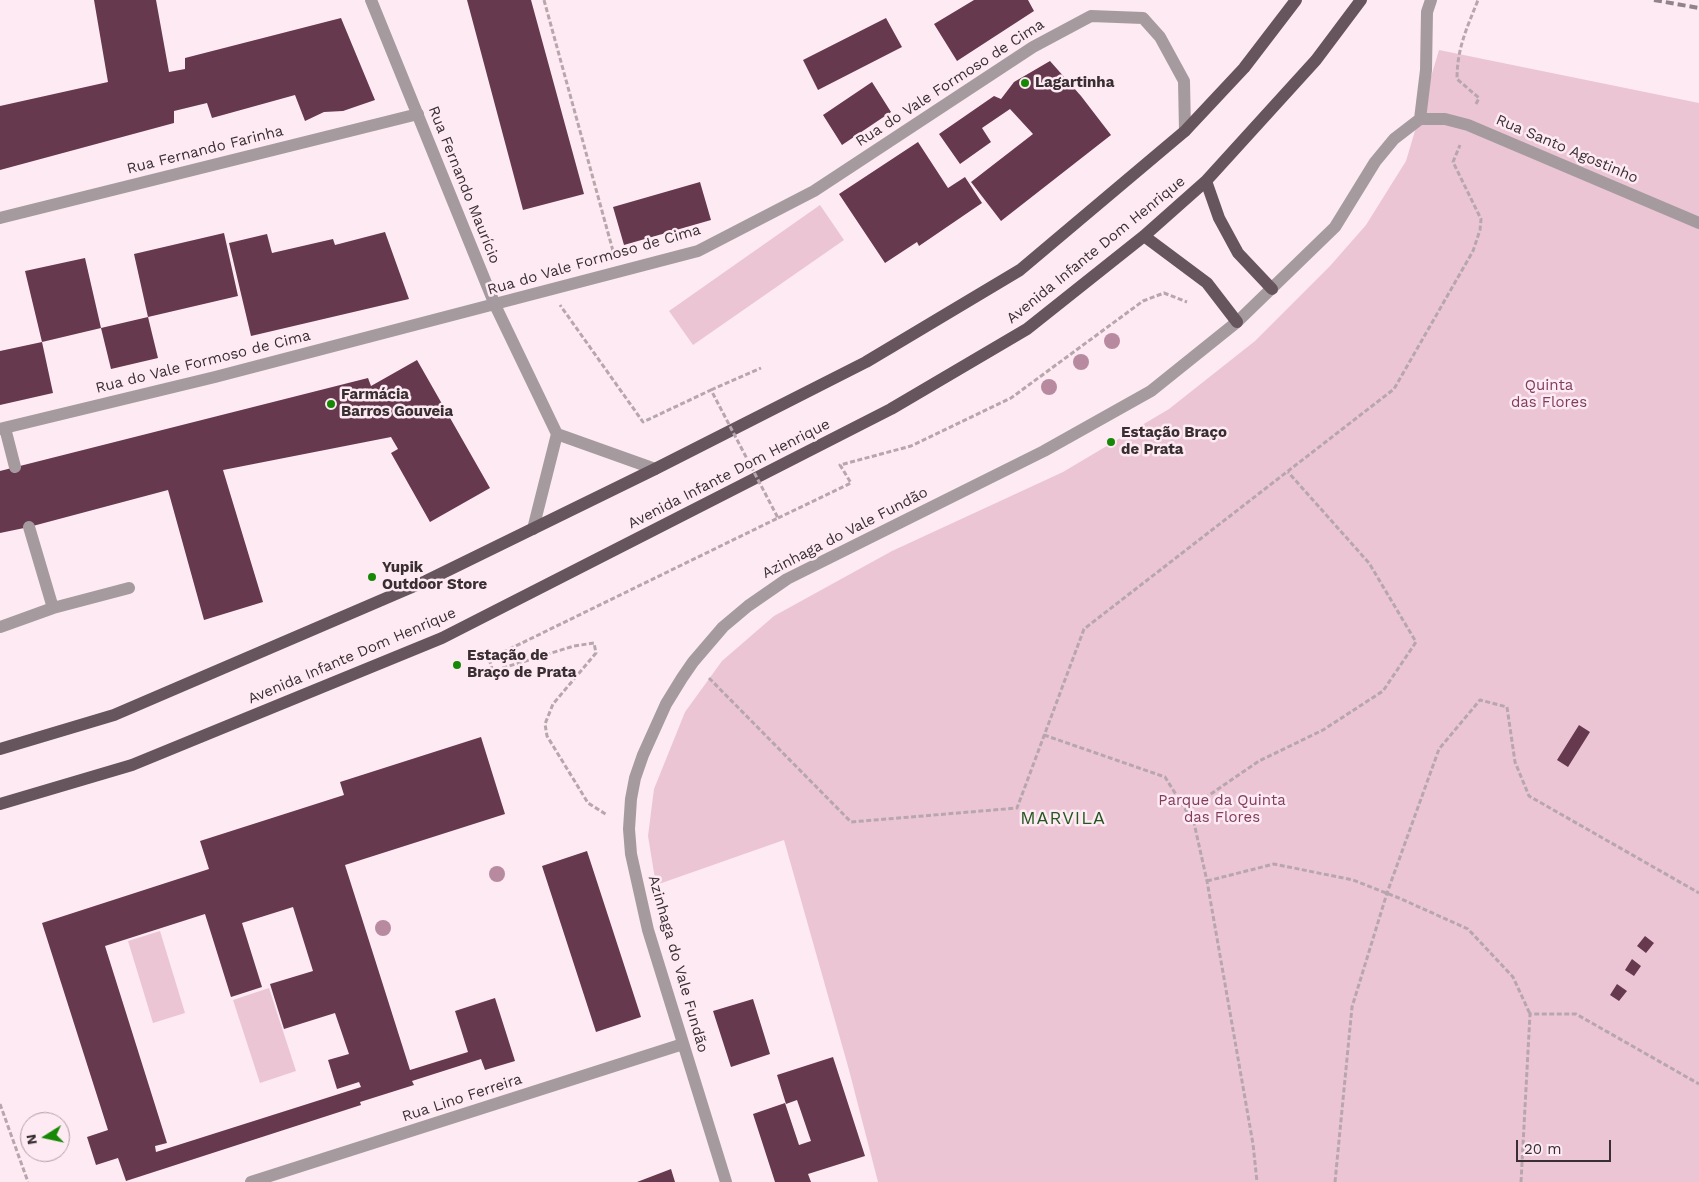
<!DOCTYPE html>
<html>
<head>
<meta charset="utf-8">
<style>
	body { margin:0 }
	#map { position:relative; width:1699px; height:1182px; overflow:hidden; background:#feeaf2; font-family:"Work Sans",sans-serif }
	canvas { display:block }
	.north { position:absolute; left:20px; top:1112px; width:50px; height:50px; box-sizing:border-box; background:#feeaf2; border:1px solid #af9fa6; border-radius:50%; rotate:260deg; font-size:14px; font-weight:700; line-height:20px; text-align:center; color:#392f33 }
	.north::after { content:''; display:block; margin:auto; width:18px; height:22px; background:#168806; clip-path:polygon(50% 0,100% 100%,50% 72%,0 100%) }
	.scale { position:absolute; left:1516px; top:1140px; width:95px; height:22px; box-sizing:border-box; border:2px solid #392f33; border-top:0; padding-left:6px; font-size:15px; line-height:18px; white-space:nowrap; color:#392f33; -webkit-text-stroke:4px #feeaf2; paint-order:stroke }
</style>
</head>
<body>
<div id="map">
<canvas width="1699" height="1182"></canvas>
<div class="north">N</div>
<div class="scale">20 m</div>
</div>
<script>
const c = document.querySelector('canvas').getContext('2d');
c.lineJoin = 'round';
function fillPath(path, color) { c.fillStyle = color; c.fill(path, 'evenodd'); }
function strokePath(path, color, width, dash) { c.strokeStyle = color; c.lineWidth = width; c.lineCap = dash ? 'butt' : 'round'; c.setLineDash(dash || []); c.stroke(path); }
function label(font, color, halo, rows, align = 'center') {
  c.font = font + ' "Work Sans",sans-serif'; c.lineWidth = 5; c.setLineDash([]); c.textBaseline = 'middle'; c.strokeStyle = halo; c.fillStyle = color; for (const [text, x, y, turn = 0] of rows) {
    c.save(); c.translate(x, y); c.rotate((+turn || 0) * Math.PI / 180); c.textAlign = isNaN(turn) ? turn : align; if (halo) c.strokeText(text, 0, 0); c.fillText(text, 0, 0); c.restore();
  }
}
const green = new Path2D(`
	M1439 50 1699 103V1182H878L849 1070 784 840 656 885 648 836 654 789 685 712 722 661 774 616 892 551 1063 472 1169 409 1255 341 1330 266 1366 225 1406 161Z
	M820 205 844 240 693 345 669 311Z
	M160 931 185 1013 153 1023 128 941Z
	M269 988 296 1071 260 1083 233 1000Z`);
const building = new Path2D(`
	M94 0H156L169 72 185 69V58L341 18 375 100 343 111 324 112 305 121 295 95 212 118 207 103 174 111V123L0 170V106L108 82Z
	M467 0H531L584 194 523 210Z
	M974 0H1028L1034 11 957 61 934 24Z
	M886 18 902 47 818 90 803 60Z
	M1050 61 1081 96 1111 135 1001 221 971 182 1033 134 1010 109 982 128 991 142 960 164 939 134 994 96 1001 99 1014 82Z
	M872 82 891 112 842 145 823 115Z
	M918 142 948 188 965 177 982 203 919 246 917 242 885 263 839 194Z
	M700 182 711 220 624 245 613 207Z
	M385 232 409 299 251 336 229 243 267 234 272 253 333 239 335 245Z
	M224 233 238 296 148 317 134 254Z
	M85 258 101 328 42 342 25 271Z
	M148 317 158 358 111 369 101 328Z
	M42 342 53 393 0 405V351Z
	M417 360 490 488 430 522 391 453 398 449 391 437 223 470 263 602 204 620 168 490 29 527 0 533V471L368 378 371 386Z
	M1579 725 1590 732 1568 767 1557 760Z
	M481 737 505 814 345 865 410 1070 468 1052 455 1011 495 998 515 1061 485 1070 481 1059 412 1081 414 1085 360 1102 361 1105 126 1181 118 1158 96 1165 87 1137 108 1130 42 923 209 869 200 841 344 795 340 782ZM293 907 313 971 270 984 284 1029 335 1013 349 1054 328 1060 337 1089 359 1082 361 1087 156 1152 155 1146 167 1143 105 946 205 914 231 997 262 987 242 923Z
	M587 851 641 1017 596 1032 542 866Z
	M1645 936 1654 943 1646 953 1637 946Z
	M1632 959 1641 966 1634 976 1625 970Z
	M1617 984 1627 991 1619 1001 1610 995Z
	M753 999 770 1054 731 1067 713 1011Z
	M833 1057 865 1156 808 1174 811 1182H775L753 1114 785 1103 799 1145 811 1141 797 1100 786 1104 777 1075Z
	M671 1169 675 1182H637Z`);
const path = new Path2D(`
	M544 0 613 251
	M1476 104 1479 98 1457 79C1457 48 1467 28 1478 0
	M711 390 761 368
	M778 518 851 483 840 465 911 446 1011 398 1143 301 1164 293 1187 302
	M489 659 493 671 574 646 594 643 596 653 553 704 545 724 547 736 588 803 607 815
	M709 678 851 822 1017 808 1084 629 1394 389 1473 251 1480 230 1481 219 1453 162 1460 145
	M1044 735 1165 777 1194 823 1207 881 1253 1144 1257 1182
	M1186 811 1259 761 1323 730 1383 691 1416 642 1369 563 1288 472
	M1207 881 1274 864 1353 880 1399 898 1468 929 1513 977 1530 1014
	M0 1104 28 1182
	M1335 1182 1352 1007 1387 893 1439 749 1480 700 1507 707 1515 762 1529 796 1699 893
	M1521 1182 1530 1014H1576L1699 1084`);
const lane = new Path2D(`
	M5 428 15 467
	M29 527 53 608
	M0 627 53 608 129 588`);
const street = new Path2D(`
	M371 0 495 305 557 434 533 529
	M1420 119H1445L1468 125 1699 223
	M0 218 418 114
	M0 429 215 377 698 251 814 191 1033 47 1091 16 1143 18 1160 37 1184 81 1185 131
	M557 434 655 469
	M251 1182 683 1044
	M726 1182 648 930 631 854 629 829 631 799 635 778 643 755 666 704 682 678 693 662 723 627 748 606 787 579 1044 451 1151 391 1237 322 1335 227 1375 162 1394 139 1420 119 1426 70 1427 12 1431 0`);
const primary = new Path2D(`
	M1206 181 1219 218 1238 253 1272 289
	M1144 236 1207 283 1237 322
	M0 749 114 715 426 581 655 469 866 362 1020 270 1185 131 1244 68 1296 0
	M0 804 132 765 442 638 891 409 1027 329 1144 236 1206 181 1316 60 1361 0`);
const rail = new Path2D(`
	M1654 0 1699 8`);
const pathBridge = new Path2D(`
	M489 659 778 518 711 390 643 422 560 305`);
const trees = [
	[1112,341],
	[1081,362],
	[1049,387],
	[497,874],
	[383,928]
];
const markers = [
	[1025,83,5,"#168806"],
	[331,404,5,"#168806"],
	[1111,442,5,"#168806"],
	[372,577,5,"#168806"],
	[457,665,5,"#168806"]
];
const streetNames = [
	["Rua do Vale Formoso de Cima",950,83,-33],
	["Rua Santo Agostinho",1567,149,23],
	["Rua Fernando Farinha",205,150,-14],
	["Rua Fernando Maurício",464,185,68],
	["Avenida Infante Dom Henrique",1096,250,-39],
	["Rua do Vale Formoso de Cima",594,260,-16],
	["Rua do Vale Formoso de Cima",203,362,-14],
	["Avenida Infante Dom Henrique",729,474,-27],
	["Azinhaga do Vale Fundão",845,533,-27],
	["Avenida Infante Dom Henrique",352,656,-23],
	["Azinhaga do Vale Fundão",678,964,74],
	["Rua Lino Ferreira",462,1098,-18]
];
const poiNames = [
	["Lagartinha",1035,83],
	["Farmácia",341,395],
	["Barros Gouveia",341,412],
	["Estação Braço",1121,433],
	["de Prata",1121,450],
	["Yupik",382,568],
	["Outdoor Store",382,585],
	["Estação de",467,656],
	["Braço de Prata",467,673]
];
const parkNames = [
	["Quinta",1549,386],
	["das Flores",1549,403],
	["Parque da Quinta",1222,801],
	["das Flores",1222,818]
];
const quarterNames = [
	["MARVILA",1063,819]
];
fillPath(green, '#ecc5d5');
fillPath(building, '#67394e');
strokePath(path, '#b7a7ad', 3, [5, 2.5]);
strokePath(lane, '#a59b9f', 12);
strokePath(street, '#a59b9f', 12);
strokePath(primary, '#67555d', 12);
strokePath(rail, '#918389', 4, [8, 4]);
strokePath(pathBridge, '#b7a7ad', 3, [5, 2.5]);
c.fillStyle = '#b88aa0';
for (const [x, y] of trees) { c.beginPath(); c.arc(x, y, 8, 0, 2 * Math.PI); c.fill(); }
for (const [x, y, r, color] of markers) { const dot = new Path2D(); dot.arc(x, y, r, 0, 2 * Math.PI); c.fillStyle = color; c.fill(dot); strokePath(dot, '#feeaf2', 2); }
label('15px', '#392f33', '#feeaf2', streetNames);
label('bold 15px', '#392f33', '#feeaf2', poiNames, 'left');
label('15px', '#7f3c5c', '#feeaf2', parkNames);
c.letterSpacing = '1px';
label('18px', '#24561f', '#feeaf2', quarterNames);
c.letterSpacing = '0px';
</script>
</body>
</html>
